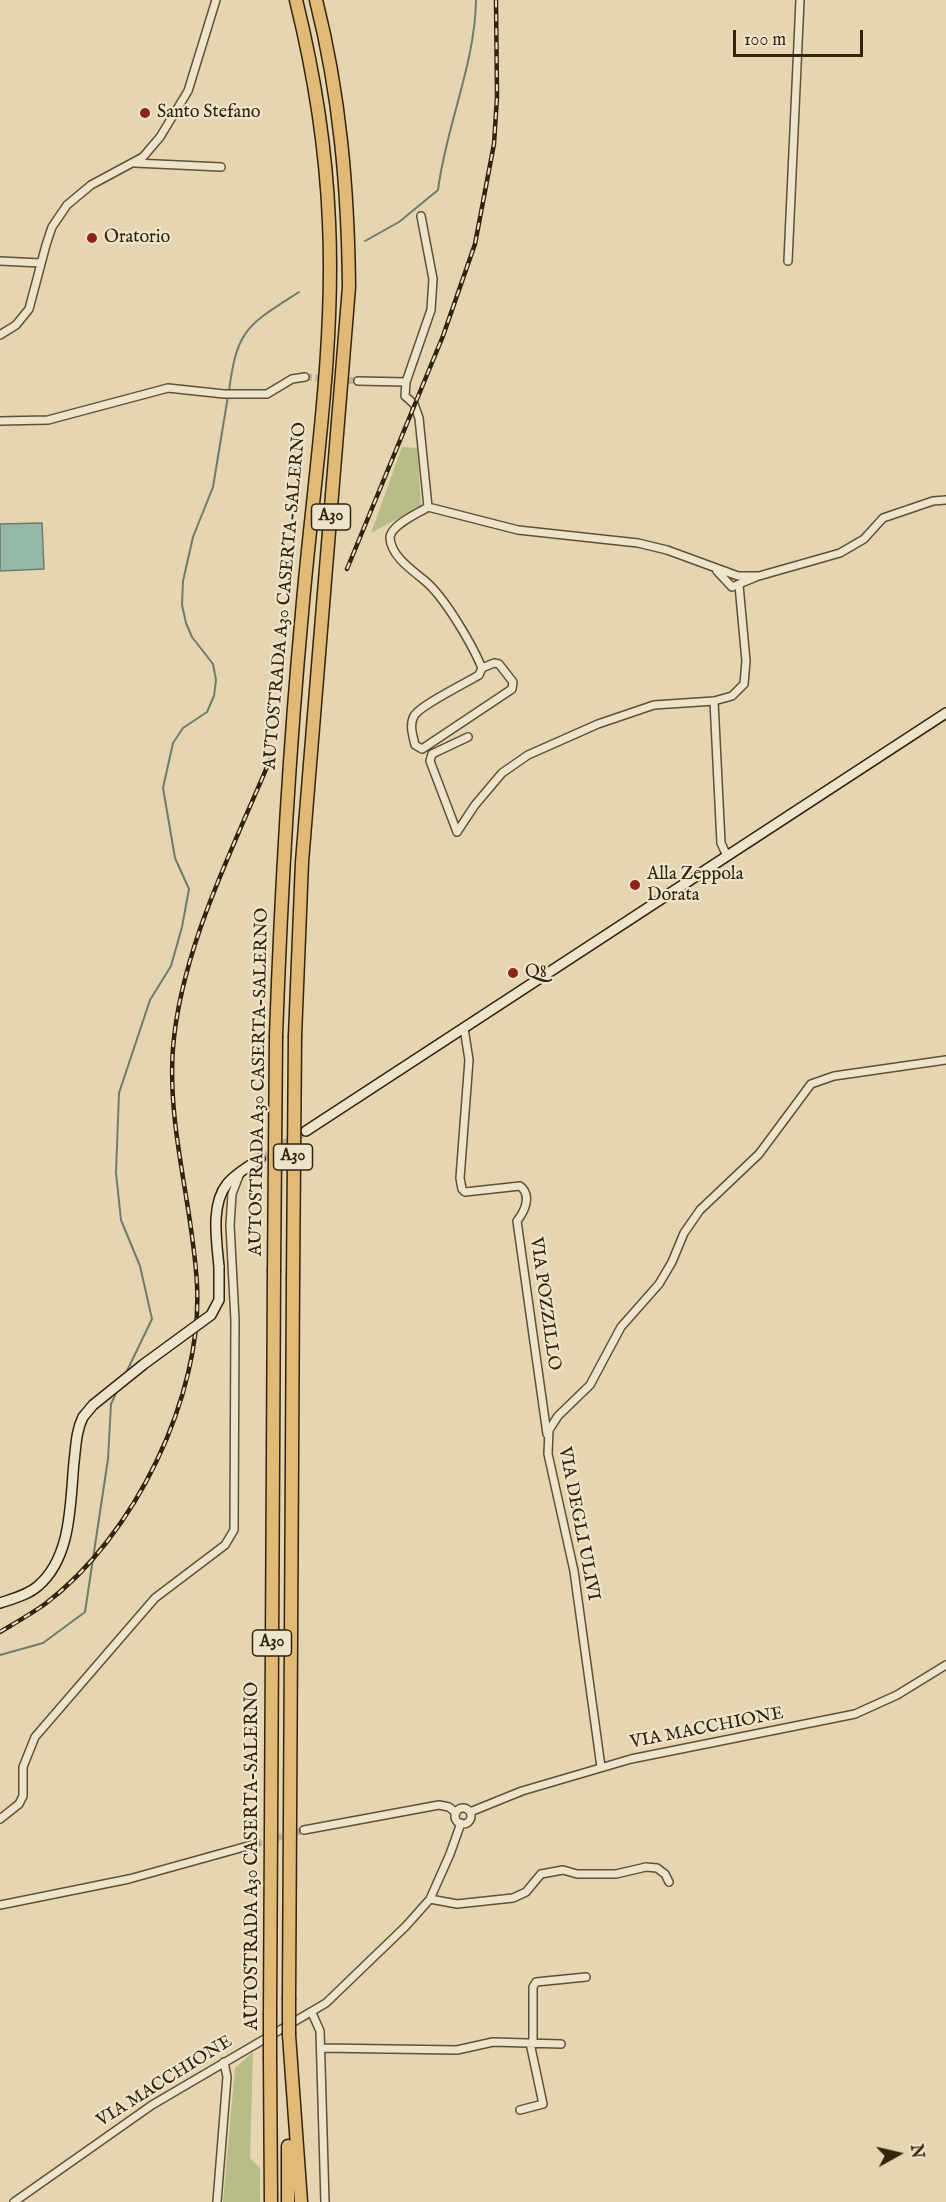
<!DOCTYPE html>
<html>
<head>
<meta charset="utf-8">
<style>
	body { margin:0 }
	#map { position:relative; width:946px; height:2202px; overflow:hidden; background:#e5d5b1; font-family:"IM FELL English",serif }
	canvas { display:block }
	.north { position:absolute; left:868px; top:2124px; width:60px; height:60px; -webkit-text-stroke:4px #eee4cc; paint-order:stroke; rotate:82deg; font-size:16px; font-weight:700; line-height:24px; text-align:center; color:#33230b }
	.north::after { content:''; display:block; margin:auto; width:21px; height:27px; background:#33230b; clip-path:polygon(50% 0,100% 100%,50% 72%,0 100%) }
	.scale { position:absolute; left:733px; top:30px; width:130px; height:27px; box-sizing:border-box; border:3px solid #33230b; border-top:0; padding-left:8px; font-size:18px; line-height:21px; white-space:nowrap; color:#33230b; -webkit-text-stroke:4px #eee4cc; paint-order:stroke }
</style>
</head>
<body>
<div id="map">
<canvas width="946" height="2202"></canvas>
<div class="north">N</div>
<div class="scale">100 m</div>
</div>
<script>
const c = document.querySelector('canvas').getContext('2d');
c.lineJoin = 'round';
function fillPath(path, color) { c.fillStyle = color; c.fill(path, 'evenodd'); }
function strokePath(path, color, width, dash) { c.strokeStyle = color; c.lineWidth = width; c.lineCap = dash ? 'butt' : 'round'; c.setLineDash(dash || []); c.stroke(path); }
function label(font, color, halo, rows, align = 'center') {
  c.font = font + ' "IM FELL English",serif'; c.lineWidth = 4.5; c.setLineDash([]); c.textBaseline = 'middle'; c.strokeStyle = halo; c.fillStyle = color; for (const [text, x, y, turn = 0] of rows) {
    c.save(); c.translate(x, y); c.rotate((+turn || 0) * Math.PI / 180); c.textAlign = isNaN(turn) ? turn : align; if (halo) c.strokeText(text, 0, 0); c.fillText(text, 0, 0); c.restore();
  }
}
const green = new Path2D(`
	M402 447 417 448 421 506 371 533Z
	M253 2052 250 2158 260 2168V2202H223L235 2068Z`);
const water = new Path2D(`
	M42 523 44 569 0 571V524Z`);
const stream = new Path2D(`
	M365 241 399 222 438 190C446 126 475 65 476 0
	M229 391C237 328 248 325 299 292
	M125 1375 152 1319 140 1266 121 1220 116 1173 119 1093 150 1000 171 966 182 927 189 889 175 858 163 788 173 743 183 728 207 712 214 696 216 680 213 664 192 637 186 623 182 605 183 581 193 537 213 487 228 396
	M0 1655 43 1643 85 1612 108 1459 111 1404 117 1391`);
const minorTunnel = new Path2D(`
	M305 377 358 381
	M255 1844 304 1830`);
const secondaryTunnel = new Path2D(`
	M260 1159 306 1131`);
const minor = new Path2D(`
	M135 163 221 167
	M0 261 41 263
	M788 261 800 0
	M0 335 16 325 29 309 46 245 52 227 67 205 91 185 143 157 160 137 188 91 216 0
	M358 381 406 382 431 310 433 279 421 216
	M406 382 405 396 414 404 419 418 428 507
	M0 421 48 420 168 388 224 394H267L292 379 305 377
	M717 571 732 587 756 577
	M482 668 494 663 499 664 513 682 512 689 422 749 415 745C413 736 409 725 414 716 419 706 466 683 479 675L482 668C472 644 444 596 424 580 412 570 391 556 390 538 390 525 419 513 428 507L518 530 638 543 667 550 738 576H759L840 553 864 539 883 518 933 501 946 500
	M457 832 475 805 502 773 528 755 598 724 654 705 714 701
	M457 832 430 761 432 754 468 737
	M727 856 721 843 714 701 732 696 744 684 746 661 739 585
	M464 1028 469 1060 460 1178 462 1189 465 1192 520 1186C532 1195 525 1211 517 1221L547 1434
	M601 1767 574 1571 548 1454 549 1430 558 1416 590 1385 621 1327 659 1284 672 1262 684 1233 700 1210 759 1154 811 1084 834 1076 946 1060
	M455 1816a8 8 0 1 1 16 0a8 8 0 1 1-16 0Z
	M470 1812 522 1791 631 1759 855 1714 897 1695 946 1665
	M0 1819 19 1804 23 1796V1767L35 1737 155 1598 225 1545 234 1530 235 1320 230 1225 232 1194 240 1173
	M304 1830 439 1805 449 1807 456 1813
	M430 1899 457 1904 513 1898 526 1892 541 1874 563 1870 577 1874H616L646 1867 657 1868 665 1874 669 1882
	M0 1905 129 1879 255 1844
	M312 2013 320 2031 325 2202
	M533 2044V1987L536 1982 586 1977
	M321 2048 457 2050 493 2042 561 2044
	M520 2110 543 2104 530 2043
	M14 2202 152 2105 326 2003 406 1926 430 1899 450 1854 461 1823
	M217 2202 227 2077 224 2062`);
const secondary = new Path2D(`
	M306 1131 946 713
	M219 1267C217 1243 210 1205 227 1184 235 1174 249 1166 260 1159
	M0 1603C12 1599 28 1595 38 1586 72 1557 70 1503 74 1462 76 1446 76 1431 83 1417`);
const motorway = new Path2D(`
	M276 1036C281 894 289 754 302 613 313 484 335 352 329 222 326 147 314 73 296 0
	M295 1036 302 862 349 287C348 189 340 95 316 0
	M289 1998 293 1278
	M270 2013 274 1272
	M289 2035 301 2202
	M270 2058 271 2202
	M288 2202V2146`);
const rail = new Path2D(`
	M347 569 443 336 475 244 494 144 497 97 496 0
	M0 1632C15 1623 31 1614 45 1604 134 1537 203 1396 197 1285 193 1206 167 1128 173 1048 181 948 234 847 272 755`);
const secondaryBridge = new Path2D(`
	M83 1417 93 1405 144 1364 211 1315 219 1300V1267`);
const motorwayBridge = new Path2D(`
	M274 1272 276 1036
	M293 1278 295 1036
	M289 2035V1998
	M270 2058V2013`);
const markers = [
	[145,113,6,"#8f2418"],
	[92,238,6,"#8f2418"],
	[635,885,6,"#8f2418"],
	[513,973,6,"#8f2418"]
];
const shields = [
	[331,517,39],
	[293,1157,39],
	[272,1643,39]
];
const shieldNames = [
	["A30",331,517],
	["A30",293,1157],
	["A30",272,1643]
];
const poiNames = [
	["Santo Stefano",157,113],
	["Oratorio",104,238],
	["Alla Zeppola",647,875],
	["Dorata",647,896],
	["Q8",525,973]
];
const streetNames = [
	["AUTOSTRADA A30 CASERTA-SALERNO",286,596,-85],
	["AUTOSTRADA A30 CASERTA-SALERNO",260,1082,-89],
	["VIA POZZILLO",544,1304,82],
	["VIA DEGLI ULIVI",578,1524,79],
	["VIA MACCHIONE",707,1729,-11],
	["AUTOSTRADA A30 CASERTA-SALERNO",253,1856,-90],
	["VIA MACCHIONE",165,2082,-32]
];
fillPath(green, '#b8bc89');
fillPath(water, '#96b9a7');
strokePath(water, '#6e7d69', 1.5);
strokePath(stream, '#6e7d69', 2);
strokePath(minorTunnel, '#c1b190', 7, [7, 3.5]);
strokePath(secondaryTunnel, '#c1b190', 9, [9, 4.5]);
strokePath(minor, '#605034', 10);
strokePath(secondary, '#33230b', 12);
strokePath(motorway, '#33230b', 15);
strokePath(minor, '#eee4cc', 7);
strokePath(secondary, '#eee4cc', 9);
strokePath(motorway, '#e2ba78', 12);
strokePath(rail, '#33230b', 4.5);
strokePath(rail, '#eee4cc', 2, [7]);
strokePath(secondaryBridge, '#33230b', 12, []);
strokePath(motorwayBridge, '#33230b', 15, []);
strokePath(secondaryBridge, '#eee4cc', 9);
strokePath(motorwayBridge, '#e2ba78', 12);
for (const [x, y, r, color] of markers) { const dot = new Path2D(); dot.arc(x, y, r, 0, 2 * Math.PI); c.fillStyle = color; c.fill(dot); strokePath(dot, '#eee4cc', 2); }
for (const [x, y, w] of shields) { const box = new Path2D(); box.roundRect(x - w / 2, y - 13, w, 26, 4.5); c.fillStyle = '#eee4cc'; c.fill(box); strokePath(box, '#33230b', 1.5); }
label('bold 16px', '#33230b', null, shieldNames);
label('18px', '#33230b', '#eee4cc', poiNames, 'left');
label('18px', '#33230b', '#eee4cc', streetNames);
</script>
</body>
</html>
